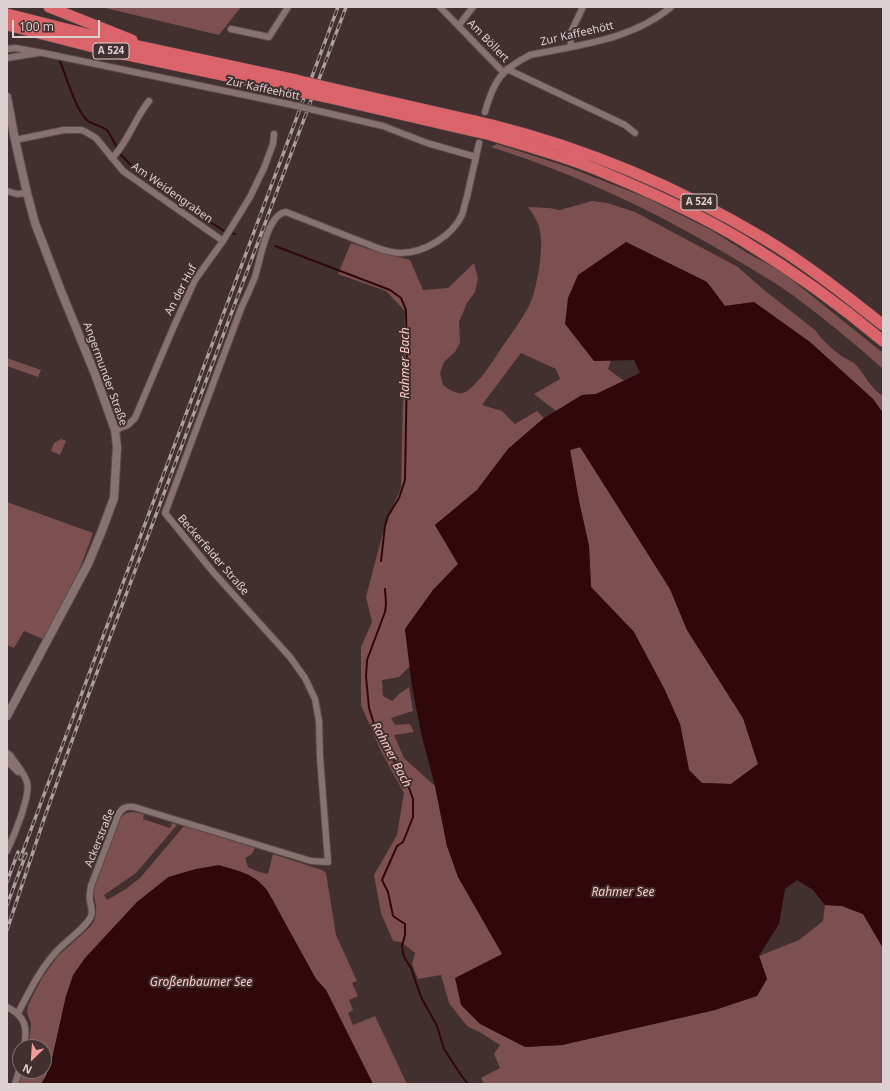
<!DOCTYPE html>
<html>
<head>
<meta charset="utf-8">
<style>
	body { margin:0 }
	#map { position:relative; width:890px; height:1091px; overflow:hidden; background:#422f2f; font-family:"Noto Sans",sans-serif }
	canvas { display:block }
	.frame { position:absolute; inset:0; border:8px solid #ddd0d0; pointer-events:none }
	.north { position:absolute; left:12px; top:1039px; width:40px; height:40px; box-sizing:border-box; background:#422f2f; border:1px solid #806f6f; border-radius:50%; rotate:205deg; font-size:11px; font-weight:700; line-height:16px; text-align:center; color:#ddd0d0 }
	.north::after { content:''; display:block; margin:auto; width:14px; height:18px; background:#f59b9c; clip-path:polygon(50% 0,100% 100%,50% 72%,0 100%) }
	.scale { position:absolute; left:12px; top:20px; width:88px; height:18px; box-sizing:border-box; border:2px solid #ddd0d0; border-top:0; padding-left:5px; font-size:12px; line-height:14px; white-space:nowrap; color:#ddd0d0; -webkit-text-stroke:3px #422f2f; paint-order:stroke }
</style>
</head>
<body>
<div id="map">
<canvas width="890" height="1091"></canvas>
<div class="frame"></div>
<div class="north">N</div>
<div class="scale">100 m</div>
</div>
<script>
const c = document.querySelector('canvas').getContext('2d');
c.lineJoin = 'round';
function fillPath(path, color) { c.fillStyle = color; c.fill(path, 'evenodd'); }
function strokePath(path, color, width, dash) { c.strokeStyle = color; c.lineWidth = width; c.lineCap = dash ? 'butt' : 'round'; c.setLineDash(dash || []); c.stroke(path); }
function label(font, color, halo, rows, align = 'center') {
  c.font = font + ' "Noto Sans",sans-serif'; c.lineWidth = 4; c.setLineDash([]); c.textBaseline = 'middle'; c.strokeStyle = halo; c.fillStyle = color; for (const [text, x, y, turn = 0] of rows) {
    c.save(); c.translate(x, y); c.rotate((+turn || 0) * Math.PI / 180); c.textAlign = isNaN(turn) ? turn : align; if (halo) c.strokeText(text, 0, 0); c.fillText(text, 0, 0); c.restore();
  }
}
const green = new Path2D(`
	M106 7H241L219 35 105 8Z
	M497 144 568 167 647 198 711 230 749 254 781 271 883 353V369C854 343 825 319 794 296 776 283 755 271 735 259 659 213 577 174 491 147Z
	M592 201 607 203 635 212 738 267 764 290 815 330C822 340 831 348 840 355 845 359 851 360 856 365 865 375 871 389 883 396V413L873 399 810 342 754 302 725 306 707 282 626 242 594 361 611 360 608 369 624 381 596 394 582 395 556 411 534 394 560 379 556 369 521 353 482 405 502 411 515 424 537 411 544 418 508 449 477 490 435 525 458 564 433 590 405 629 410 666 399 677 382 680 383 696 392 701 399 694 409 687 413 711 391 718 395 725 410 724 414 732 394 735 404 758 435 786 447 846 458 877 503 954 525 1047 562 1045 715 1010 767 979 759 956 799 940 823 921 825 905 842 906 863 914 883 948V1084H484L481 1078 500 1068 494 1054 500 1045 481 1033 467 1026 449 1003 441 975 418 979 412 964 415 953 401 942 393 941 381 913 374 875 397 835 404 793 381 751 361 705V647L372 622 366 597 386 521 401 488 405 311 386 291 338 274 351 243 374 251 410 260 423 290 448 288 474 263 478 279 475 292 467 303 459 322 460 343 455 352 444 362 440 373 443 385C449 389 455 394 463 393 474 390 490 365 497 355 507 339 520 323 529 306 537 289 544 250 540 231 539 223 533 214 528 207L549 208 560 210Z
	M7 358 41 370 38 377 7 366Z
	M61 439 66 441 60 455 51 451 54 443Z
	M581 447 670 589 687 630 743 718 758 764 731 784 702 783 689 770 680 724 634 632 591 587 589 546 579 501 570 450Z
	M7 502 93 533 79 571 43 639 24 631 14 648 7 645Z
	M133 812 144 814 143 819 170 828 172 823 177 825 136 873 104 895 107 900 126 889 140 878 184 826 255 848 252 854 245 858 248 867 259 872 268 874 273 854 322 870 326 873 336 935 357 981 352 983 358 996 349 1000 353 1010 348 1013 353 1025 375 1016 407 1084H373L326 990 316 979 283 920 272 898 196 869 168 877 157 886 137 902 105 937 66 996 52 1059 46 1076 41 1084H19L23 1071H44V1047H29L31 1024 27 1012 28 1005 42 978 58 956 91 926C101 911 94 903 93 887L119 819 126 813Z`);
const water = new Path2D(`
	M626 242 707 282 725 306 754 302 810 342 873 399 883 413V948L863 914 842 906 825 905 813 890 797 880 785 889 779 924 759 956 767 979 757 996 715 1010 562 1045 525 1047 480 1024 461 1005 455 978 502 954 458 877 447 846 435 786 422 737 412 687 405 629 433 590 458 564 435 525 477 490 508 449 544 418 582 395 596 394 640 373 634 360 594 361 565 324 568 298 578 275ZM580 447 670 589 687 630 743 718 758 764 731 784 702 783 689 770 680 724 665 690 634 632 591 587 589 546 579 501 570 450Z
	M219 865C240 872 252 872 267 890L316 979 326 990 373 1084H41L46 1076 52 1059 66 996 73 975 85 958 137 902 169 877 196 869Z`);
const stream = new Path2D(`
	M60 61C66 75 76 112 88 121 94 125 102 126 108 131L121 155 130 164 154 181 164 192 224 231 235 234
	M275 246 390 290 401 298 406 310 407 368 405 480 399 498 388 516 385 526 381 561
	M385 589 386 604 385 612 367 660 366 677 369 708 376 730 408 785 413 799V817L403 842 397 846 382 880 388 892 393 916 405 924V935L402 946 404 957 411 968 421 997 437 1026 444 1049 461 1075 468 1084`);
const street = new Path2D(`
	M440 7 503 72
	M459 25 473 7
	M231 29 269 37 288 7
	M571 47 570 34 583 7
	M7 49 15 48 43 53 288 104
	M7 58 38 53
	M507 69 625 125 635 133
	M323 112 383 126 427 143 476 157 479 143
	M485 112C494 80 501 70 530 55 578 45 632 40 671 7
	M15 140 64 130H81L86 132 96 138 123 171 223 241
	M112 158C127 144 135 118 149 101
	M7 191 17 194 27 193
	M115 430 128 425 135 418 174 326 195 280 223 241 250 197 264 168 273 144 274 134
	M7 753 11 756C16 764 24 773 27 782 31 796 13 838 7 851
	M7 761 18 772
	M7 1007C25 1016 28 1027 24 1047
	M18 1013C29 992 39 971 55 953 63 943 87 927 91 916 93 911 91 907 90 901 89 896 90 891 91 886L118 815C122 808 125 806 134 807L311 861 328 862 320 757 319 721 315 699 305 678 290 657 214 573 165 513 242 306C247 296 251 287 255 277 260 261 267 214 286 212L380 249C387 251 394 253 401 253 424 253 452 236 462 215 464 209 465 202 467 197 470 183 473 170 476 157
	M15 1084 20 1068`);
const secondary = new Path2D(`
	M7 97 15 140 27 193 35 223 61 291 95 374 115 430 117 447 114 498 101 533 88 564 7 716`);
const highway = new Path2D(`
	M49 7 132 40
	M7 14 110 40 296 80
	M7 25 109 51 293 90
	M330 88 475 121
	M326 97 473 131
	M492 125C588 149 678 187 763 238 805 263 844 294 883 325
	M491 135C526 146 561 155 595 169 646 190 698 213 745 242 793 271 840 305 883 341`);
const rail = new Path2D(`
	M20 859 338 7
	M7 882 18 852
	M7 905 26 854
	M7 930 45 816 87 699 346 7`);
const streetBridge = new Path2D(`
	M288 104 323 112`);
const highwayBridge = new Path2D(`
	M296 80 330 88
	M293 90 326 97
	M475 121 492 125
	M473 131 491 135`);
const shields = [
	[111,51,36],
	[699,202,36]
];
const shieldNames = [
	["A 524",111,51],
	["A 524",699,202]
];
const streetNames = [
	["Zur Kaffeehött",577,34,-13],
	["Am Böllert",488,41,46],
	["Zur Kaffeehött",263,89,12],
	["Am Weidengraben",172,193,35],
	["An der Huf",181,290,-62],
	["Angermunder Straße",105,374,70],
	["Beckerfelder Straße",213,555,49],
	["Ackerstraße",100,838,-68]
];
const waterNames = [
	["Rahmer Bach",406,363,-90],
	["Rahmer Bach",391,755,62],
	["Rahmer See",623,893],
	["Großenbaumer See",201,983]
];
fillPath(green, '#7c5050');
fillPath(water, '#30070b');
strokePath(stream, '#30070b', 2);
strokePath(street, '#5b4b4b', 8);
strokePath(secondary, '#5b4b4b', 10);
strokePath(highway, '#5b4b4b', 12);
strokePath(street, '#887271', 6);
strokePath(secondary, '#887271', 8);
strokePath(highway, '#da646a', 11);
strokePath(rail, '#ad9e9e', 3.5);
strokePath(rail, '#422f2f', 2, [6]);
strokePath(streetBridge, '#5b4b4b', 8, []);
strokePath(highwayBridge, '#5b4b4b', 12, []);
strokePath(streetBridge, '#887271', 6);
strokePath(highwayBridge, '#da646a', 11);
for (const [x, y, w] of shields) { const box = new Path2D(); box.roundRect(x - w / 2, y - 8, w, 16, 3); c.fillStyle = '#422f2f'; c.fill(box); strokePath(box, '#ddd0d0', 1); }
label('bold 10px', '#ddd0d0', null, shieldNames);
label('11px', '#ddd0d0', '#422f2f', streetNames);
label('italic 12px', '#fdcaca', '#422f2f', waterNames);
</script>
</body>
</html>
